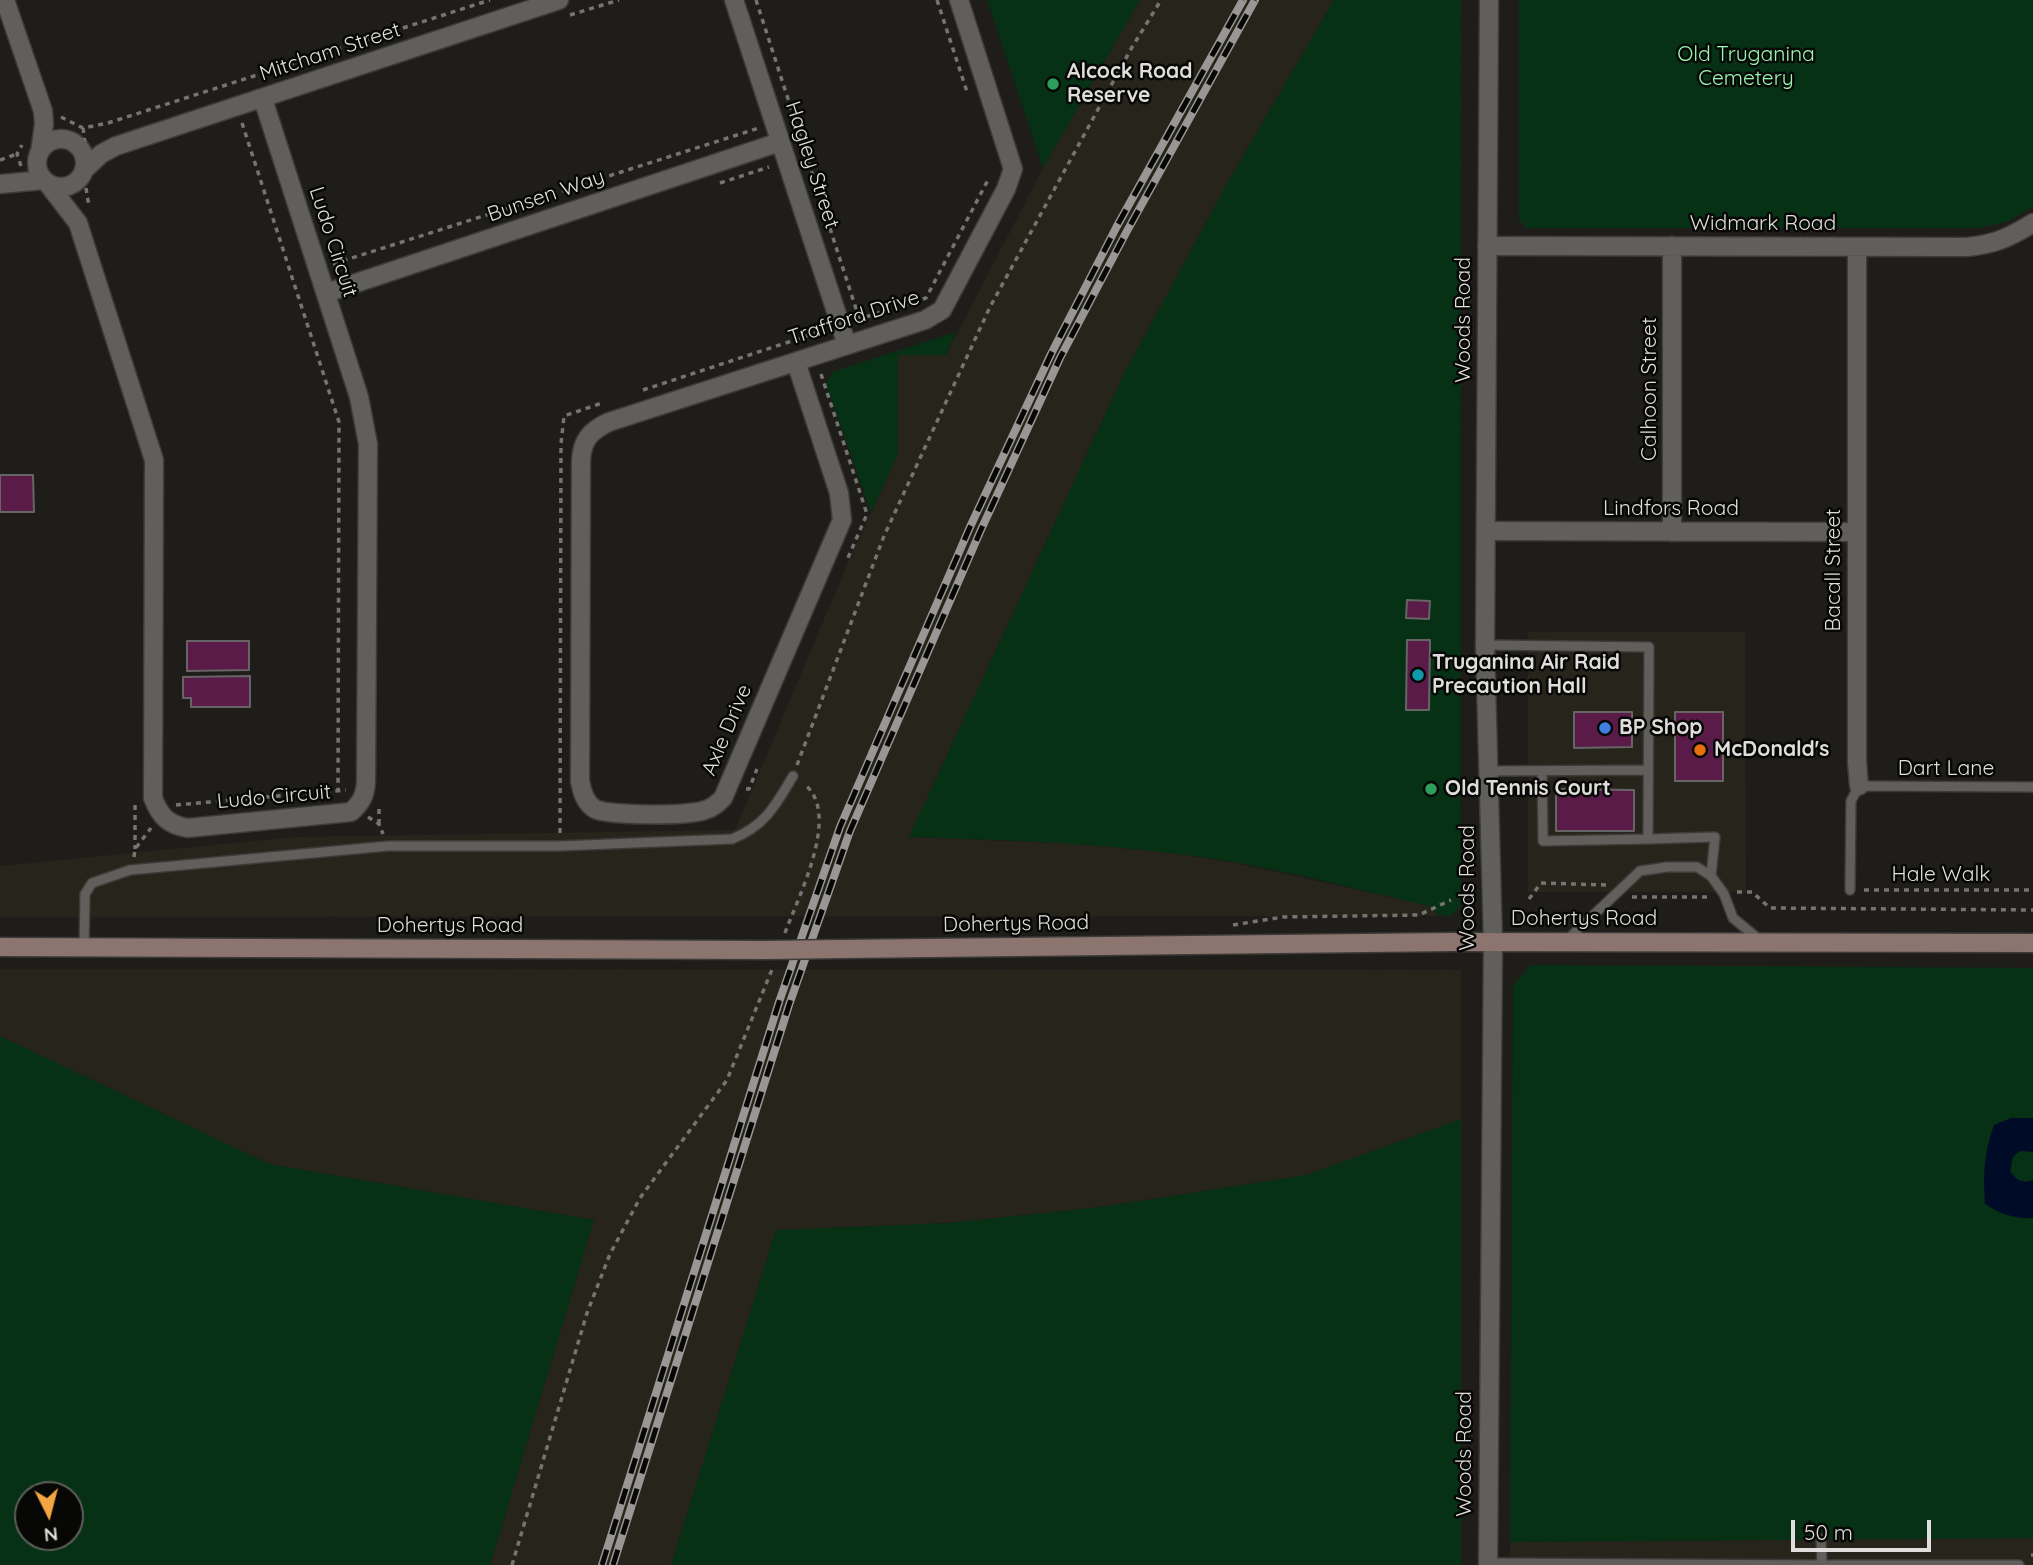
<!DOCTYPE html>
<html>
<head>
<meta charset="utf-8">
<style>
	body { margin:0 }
	#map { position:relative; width:2033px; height:1565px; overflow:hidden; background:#1e1d1a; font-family:Quicksand,sans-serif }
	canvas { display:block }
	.north { position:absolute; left:14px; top:1481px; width:70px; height:70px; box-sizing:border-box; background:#070706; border:2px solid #5d5d5c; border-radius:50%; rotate:174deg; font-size:19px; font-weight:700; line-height:28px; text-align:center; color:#dfdedc }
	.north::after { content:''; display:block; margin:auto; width:24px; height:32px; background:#f2a541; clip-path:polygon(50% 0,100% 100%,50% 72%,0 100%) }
	.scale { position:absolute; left:1791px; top:1520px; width:140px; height:32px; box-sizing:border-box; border:4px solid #dfdedc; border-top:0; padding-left:9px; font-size:21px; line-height:24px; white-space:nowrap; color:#dfdedc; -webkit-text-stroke:5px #070706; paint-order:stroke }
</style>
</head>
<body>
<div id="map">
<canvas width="2033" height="1565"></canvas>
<div class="north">N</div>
<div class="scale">50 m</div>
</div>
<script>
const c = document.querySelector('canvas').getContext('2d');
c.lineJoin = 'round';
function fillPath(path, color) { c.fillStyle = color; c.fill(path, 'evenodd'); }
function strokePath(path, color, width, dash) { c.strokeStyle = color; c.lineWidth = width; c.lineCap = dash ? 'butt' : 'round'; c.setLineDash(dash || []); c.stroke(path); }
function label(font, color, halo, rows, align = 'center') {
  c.font = font + ' Quicksand,sans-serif'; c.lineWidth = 5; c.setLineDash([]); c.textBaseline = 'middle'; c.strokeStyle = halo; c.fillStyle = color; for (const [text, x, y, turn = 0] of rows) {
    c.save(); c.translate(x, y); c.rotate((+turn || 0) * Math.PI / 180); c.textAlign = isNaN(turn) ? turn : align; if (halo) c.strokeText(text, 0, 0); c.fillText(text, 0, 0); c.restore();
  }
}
const built = new Path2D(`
	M1140 0H1334L1228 182 1124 374 909 837 1077 844 1172 853 1235 863 1426 905 1441 916 0 917V866L295 837 735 830 847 565 898 454V355H946L1043 168Z
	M1528 632H1745L1746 892H1528Z
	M0 969 1461 970V1119L1307 1175 1100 1207 949 1223 776 1230 671 1565H490L594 1220 269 1164 0 1036Z
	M2033 1538V1565H1510V1542Z`);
const green = new Path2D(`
	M987 0H1140L1043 168Z
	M1334 0H1461L1460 908 1451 915 1441 916 1426 905C1362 891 1298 873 1233 862 1126 844 1017 840 909 837L1124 374 1228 182Z
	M1519 0H2033V206L2009 221 1978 228H1527L1519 220Z
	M956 332 946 355H898V454L871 513 826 384 832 372Z
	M1531 965 2033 968V1538L1510 1542 1513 985Z
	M0 1036 269 1164 594 1220 490 1565H0ZM28 1495H70V1537H28Z
	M1461 1119V1565H671L776 1230 949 1223 1100 1207 1307 1175Z`);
const water = new Path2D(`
	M2011 1118H2033V1152L2020 1151 2013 1157 2010 1171C2017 1180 2021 1184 2033 1180V1218C2015 1219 2000 1214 1985 1204 1983 1176 1984 1152 1994 1125Z`);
const building = new Path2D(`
	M0 475H33L34 512H0Z
	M1407 600 1430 601 1429 619 1406 618Z
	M1407 640H1430L1429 710H1406Z
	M187 641H249V670L187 671Z
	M250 676V707H191V698H183V677Z
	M1574 712H1632V747L1574 748Z
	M1675 712H1723V781H1675Z
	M1556 789 1634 790V831H1556Z`);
const path = new Path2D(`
	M756 0 860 321
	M937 0 968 95
	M570 15 619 0
	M61 117 83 128 108 123 490 0
	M242 123 339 422 338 791
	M83 128 85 143
	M0 160 17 154
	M21 166 17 154 22 145
	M720 183 769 167
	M86 188 89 207
	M333 264 759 128
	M856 320 926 298 989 178
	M821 374 867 514 847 560
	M643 390 825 330
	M797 765 884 536 990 307 1131 49 1161 0
	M746 789H749L757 769
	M135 805V849
	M176 805 346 790
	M368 817 379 824 383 834
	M379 824V805
	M560 833 561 444 564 416 602 403
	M134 857 135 849 151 828
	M1864 890H2033
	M1737 892H1752L1770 908 2033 910
	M1632 897H1709
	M1529 899 1541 883 1606 885
	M1233 925 1283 917 1419 915 1451 900
	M785 933C798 897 842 813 804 784
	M2031 1555H2033
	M512 1565 587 1313 610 1254 640 1198 727 1080 773 967`);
const service = new Path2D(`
	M1485 645 1649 647 1648 839 1715 837 1711 876
	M1490 771 1648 770
	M1542 771 1543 841 1648 839
	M1850 890 1851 801 1859 786 2033 787
	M1566 941 1640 871 1667 867H1697L1711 876 1724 894 1733 918 1761 941
	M84 948 85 894 92 883 130 870 388 846H560L732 839C765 826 776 805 793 776
	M1821 1539 1822 1565H2019
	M1488 1563 1822 1565`);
const minor = new Path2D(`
	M5 0 43 111 44 124 40 152
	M734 0 847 345
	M37 163a24 24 0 1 1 48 0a24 24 0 1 1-48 0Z
	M84 170 101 154 116 146 559 0
	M0 184 44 180
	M48 184 78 223 154 460 153 798C160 816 168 825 188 828L351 812C361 803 365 796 366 782L368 444 359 397 263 99
	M1487 246 1967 247C1995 244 2009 238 2033 223
	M1857 247V762L1859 786
	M326 293 780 142
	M796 362 839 493 842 520 723 798C718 803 713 808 705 810 691 816 609 816 595 809 585 803 582 792 580 781L581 461C582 440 590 431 609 422L925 320 942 310 1006 189 1013 169 959 0
	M1486 531 1857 532
	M1672 532V246`);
const tertiary = new Path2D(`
	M1488 1565 1493 942 1485 645 1489 0`);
const secondary = new Path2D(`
	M0 947 766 950
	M842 949 1453 942 2033 943`);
const rail = new Path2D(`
	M602 1565 779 1002 840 827 970 527 1051 354 1117 226 1243 0
	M613 1565 789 1005 850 831 980 532 1060 358 1127 231 1255 0`);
const secondaryBridge = new Path2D(`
	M766 950 842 949`);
const markers = [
	[1053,84,7,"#2e9e5b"],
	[1418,675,7,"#0f9aa8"],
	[1605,728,7,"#3f7fe0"],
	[1700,750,7,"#e8710a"],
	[1431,789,7,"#2e9e5b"]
];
const streetNames = [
	["Mitcham Street",330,52,-18],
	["Hagley Street",812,165,72],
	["Bunsen Way",546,196,-19],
	["Widmark Road",1763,224],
	["Ludo Circuit",333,242,72],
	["Trafford Drive",854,318,-18],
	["Woods Road",1464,320,-90],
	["Calhoon Street",1650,389,-90],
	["Lindfors Road",1671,509],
	["Bacall Street",1834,570,-90],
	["Axle Drive",727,730,-67],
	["Dart Lane",1946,769],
	["Ludo Circuit",274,797,-5],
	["Hale Walk",1941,875],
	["Woods Road",1468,888,-90],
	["Dohertys Road",1584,919],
	["Dohertys Road",1016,924,-1],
	["Dohertys Road",450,926],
	["Woods Road",1465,1454,-90]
];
const parkNames = [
	["Old Truganina",1746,55],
	["Cemetery",1746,79]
];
const poiNames = [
	["Alcock Road",1067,72],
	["Reserve",1067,96],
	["Truganina Air Raid",1432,663],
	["Precaution Hall",1432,687],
	["BP Shop",1619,728],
	["McDonald's",1714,750],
	["Old Tennis Court",1445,789]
];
fillPath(built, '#27241c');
fillPath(green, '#063115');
fillPath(water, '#000b27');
fillPath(building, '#5a1b49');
strokePath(building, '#676466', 2);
strokePath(service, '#3c3b39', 12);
strokePath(minor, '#3c3b39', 21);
strokePath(tertiary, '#3c3b39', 21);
strokePath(secondary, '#3c3b39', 21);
strokePath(path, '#757472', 3.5, [5, 5]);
strokePath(service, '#605f5c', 9);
strokePath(minor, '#605f5c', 18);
strokePath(tertiary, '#605f5c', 18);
strokePath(secondary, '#8b756e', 18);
strokePath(rail, '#989795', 8);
strokePath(rail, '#070706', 5, [16]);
strokePath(secondaryBridge, '#3c3b39', 21, []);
strokePath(secondaryBridge, '#8b756e', 18);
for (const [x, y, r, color] of markers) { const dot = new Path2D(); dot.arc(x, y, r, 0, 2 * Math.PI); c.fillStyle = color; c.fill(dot); strokePath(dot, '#070706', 2.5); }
label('21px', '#dfdedc', '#070706', streetNames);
label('21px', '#96f8ae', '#070706', parkNames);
label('bold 21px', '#dfdedc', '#070706', poiNames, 'left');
</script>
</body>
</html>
